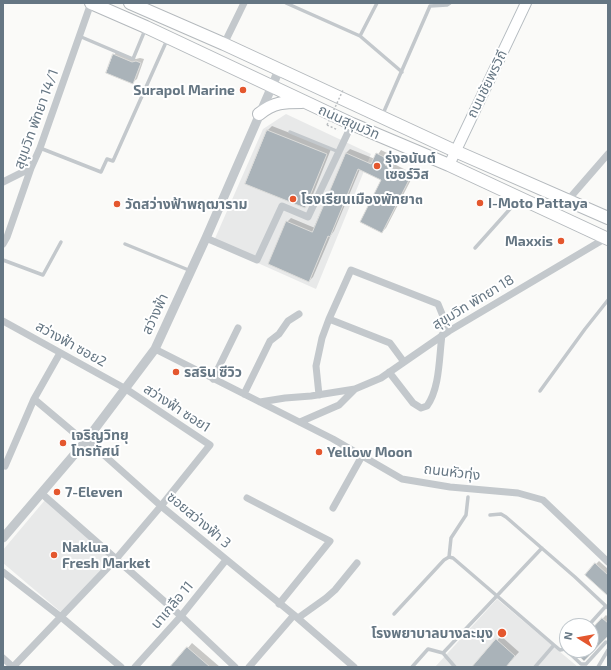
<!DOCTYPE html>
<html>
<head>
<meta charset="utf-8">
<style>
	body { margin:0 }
	#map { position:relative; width:611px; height:670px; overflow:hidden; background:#fafaf8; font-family:"Exo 2",sans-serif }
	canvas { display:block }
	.frame { position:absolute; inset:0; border:4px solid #657683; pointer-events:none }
	.north { position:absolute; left:559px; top:618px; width:40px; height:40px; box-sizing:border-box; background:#fff; border:1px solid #c1c8cd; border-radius:50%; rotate:281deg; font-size:11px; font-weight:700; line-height:16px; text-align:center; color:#657683 }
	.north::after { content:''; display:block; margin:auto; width:14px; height:18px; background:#e4572e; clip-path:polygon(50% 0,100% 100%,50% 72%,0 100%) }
</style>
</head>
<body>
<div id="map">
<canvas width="611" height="670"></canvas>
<div class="frame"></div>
<div class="north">N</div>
</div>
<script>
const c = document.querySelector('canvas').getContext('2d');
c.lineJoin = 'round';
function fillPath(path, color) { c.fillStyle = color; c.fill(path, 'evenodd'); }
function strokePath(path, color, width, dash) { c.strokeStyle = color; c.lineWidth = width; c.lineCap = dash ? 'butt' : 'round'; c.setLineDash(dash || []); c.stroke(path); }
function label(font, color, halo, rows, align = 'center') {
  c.font = font + ' "Exo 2","Noto Sans Thai",sans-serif'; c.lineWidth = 4; c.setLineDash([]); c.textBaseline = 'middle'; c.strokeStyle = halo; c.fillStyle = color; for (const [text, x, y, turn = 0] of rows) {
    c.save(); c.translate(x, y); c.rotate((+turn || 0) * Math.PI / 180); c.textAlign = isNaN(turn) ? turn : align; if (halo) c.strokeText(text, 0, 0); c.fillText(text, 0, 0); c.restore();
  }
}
const built = new Path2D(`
	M286 114 371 154 316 289 213 243 263 129Z
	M45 500 111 559 62 613 3 563V550Z
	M497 599 578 667H435Z`);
const shadow = new Path2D(`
	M117 51 136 59 140 58 144 59 137 79 133 82 114 55Z
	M272 126 331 149 310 202 305 207 268 130Z
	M350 149 375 159 381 150 391 155 388 161 414 174 386 228 382 232 383 180 360 169 334 231 331 235 313 277 309 281 287 222 291 218 315 228 346 153Z
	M599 561 608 569V594L596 564Z
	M606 615 608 617V634L584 659 574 650H591V631Z
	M501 636 519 652 505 667H474Z
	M192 643 220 667H172Z`);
const building = new Path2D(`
	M113 54 132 62 136 61 141 63 133 84 106 73Z
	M267 130 327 154 305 208 245 184Z
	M346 153 371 164 376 153 388 159 385 165 410 178 382 233 360 222 381 180 358 169 330 237 328 236 309 282 268 264 286 221 312 232Z
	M595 563 608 575V596L585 575Z
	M602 618 608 623V636L584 661 573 650H591V630Z
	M496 639 515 656 506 667H472Z
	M187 647 210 667H170Z`);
const path = new Path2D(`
	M327 125 338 130`);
const service = new Path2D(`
	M286 3 360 36 377 3
	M79 36 133 59 145 30
	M360 36 402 72
	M382 116 430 6 447 5 450 3
	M290 132 339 152
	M40 148 101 172 107 159 113 161 167 40
	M125 244 191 271
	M475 248 518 200
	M3 260 43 275 61 242
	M540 391 585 329 608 300
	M490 515 501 514 506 517 575 577 608 608
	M449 557 451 538 466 515 468 497
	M394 614 444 560 449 557 453 558 554 645
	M588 626 606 606
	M565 649 581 664H586L606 642
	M443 653 542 548
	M412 667 428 649 443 653 455 667
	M535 667 554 645 560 650 565 649
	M598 667 608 650`);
const minor = new Path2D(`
	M224 44 244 3
	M3 182 31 168
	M568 200 608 154
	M206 238 257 260 282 206 308 217 352 124
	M3 244 7 237 31 168 40 148 91 3
	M3 321 126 389 210 445 161 506 116 559 13 667
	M155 349 333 439 402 479 450 487 518 493 543 500 608 562
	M404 362 390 343 329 319 351 270 438 304 449 331
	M389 372 413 403 421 408 427 406C440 388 439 357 442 335
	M213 379 238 328
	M244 394 270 341 279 334 288 321 299 314
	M319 395 316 366 322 338 329 319
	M34 399 85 442
	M260 402 285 398 311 396 355 389 381 378 449 331 606 238
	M300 422 339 405 355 389
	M86 439 161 506 294 615 354 667
	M5 466 34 399 60 353
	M41 493 181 616 235 667
	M247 498 330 541 279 604
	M333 508 362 456
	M3 572 61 617 121 667
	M298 618 326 598 335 590 357 563
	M3 658 13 667
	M135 667 181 616 226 560
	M249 667 294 615`);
const tertiary = new Path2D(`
	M3 538 85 442 155 349 206 238 279 70`);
const secondary = new Path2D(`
	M449 165 526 3`);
const trunk = new Path2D(`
	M91 3 146 27 352 124 449 165 608 239
	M130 3 224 44 455 151 608 218
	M259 114C274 102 284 102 302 102`);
const pathBridge = new Path2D(`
	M327 125 343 90`);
const markers = [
	[243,90,4,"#e4572e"],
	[377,166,4,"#e4572e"],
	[293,199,4,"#e4572e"],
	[480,203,4,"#e4572e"],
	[117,204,4,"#e4572e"],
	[561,241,4,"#e4572e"],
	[176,372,4,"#e4572e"],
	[63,443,4,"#e4572e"],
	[319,452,4,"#e4572e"],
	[57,492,4,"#e4572e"],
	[54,555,4,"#e4572e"],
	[502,633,5,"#e4572e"]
];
const streetNames = [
	["ถนนชัยพรวิถี",487,84,-64],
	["สุขุมวิท พัทยา 14/1",36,119,-70],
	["ถนนสุขุมวิท",349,122,24],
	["สุขุมวิท พัทยา 18",473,302,-31],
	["สว่างฟ้า",155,314,-65],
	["สว่างฟ้า ซอย2",71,344,29],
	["สว่างฟ้า ซอย1",177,408,33],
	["ถนนหัวทุ่ง",452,472,7],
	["ซอยสว่างฟ้า 3",199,520,40],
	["นาเกลือ 11",172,605,-50]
];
const poiNames = [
	["Surapol Marine",235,90,"right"],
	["รุ่งอนันต์",385,158],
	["เซอร์วิส",385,174],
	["โรงเรียนเมืองพัทยา๓",301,199],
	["I-Moto Pattaya",488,203],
	["วัดสว่างฟ้าพฤฒาราม",125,204],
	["Maxxis",553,241,"right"],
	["รสริน ซีวิว",184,372],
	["เจริญวิทยุ",71,435],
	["โทรทัศน์",71,451],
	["Yellow Moon",327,452],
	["7-Eleven",65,492],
	["Naklua",62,547],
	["Fresh Market",62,563],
	["โรงพยาบาลบางละมุง",493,633,"right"]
];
fillPath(built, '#e8e9e9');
fillPath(shadow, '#0003');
fillPath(building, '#aab3b9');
strokePath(building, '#dcdcda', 1);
strokePath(secondary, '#b3babf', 12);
strokePath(trunk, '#b4b9bd', 14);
strokePath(path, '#bbbfc2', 1.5, [2, 2]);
strokePath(service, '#c3c8cc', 3.5);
strokePath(minor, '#c3c8cc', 7);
strokePath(tertiary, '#c3c8cc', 9);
strokePath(secondary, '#fff', 10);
strokePath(trunk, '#fff', 12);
strokePath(pathBridge, '#bbbfc2', 1.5, [2, 2]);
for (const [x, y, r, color] of markers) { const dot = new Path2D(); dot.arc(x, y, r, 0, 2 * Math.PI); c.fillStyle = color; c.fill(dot); strokePath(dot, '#fff', 1.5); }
label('14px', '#657683', '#fff', streetNames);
label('bold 14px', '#657683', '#fff', poiNames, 'left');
</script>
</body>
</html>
